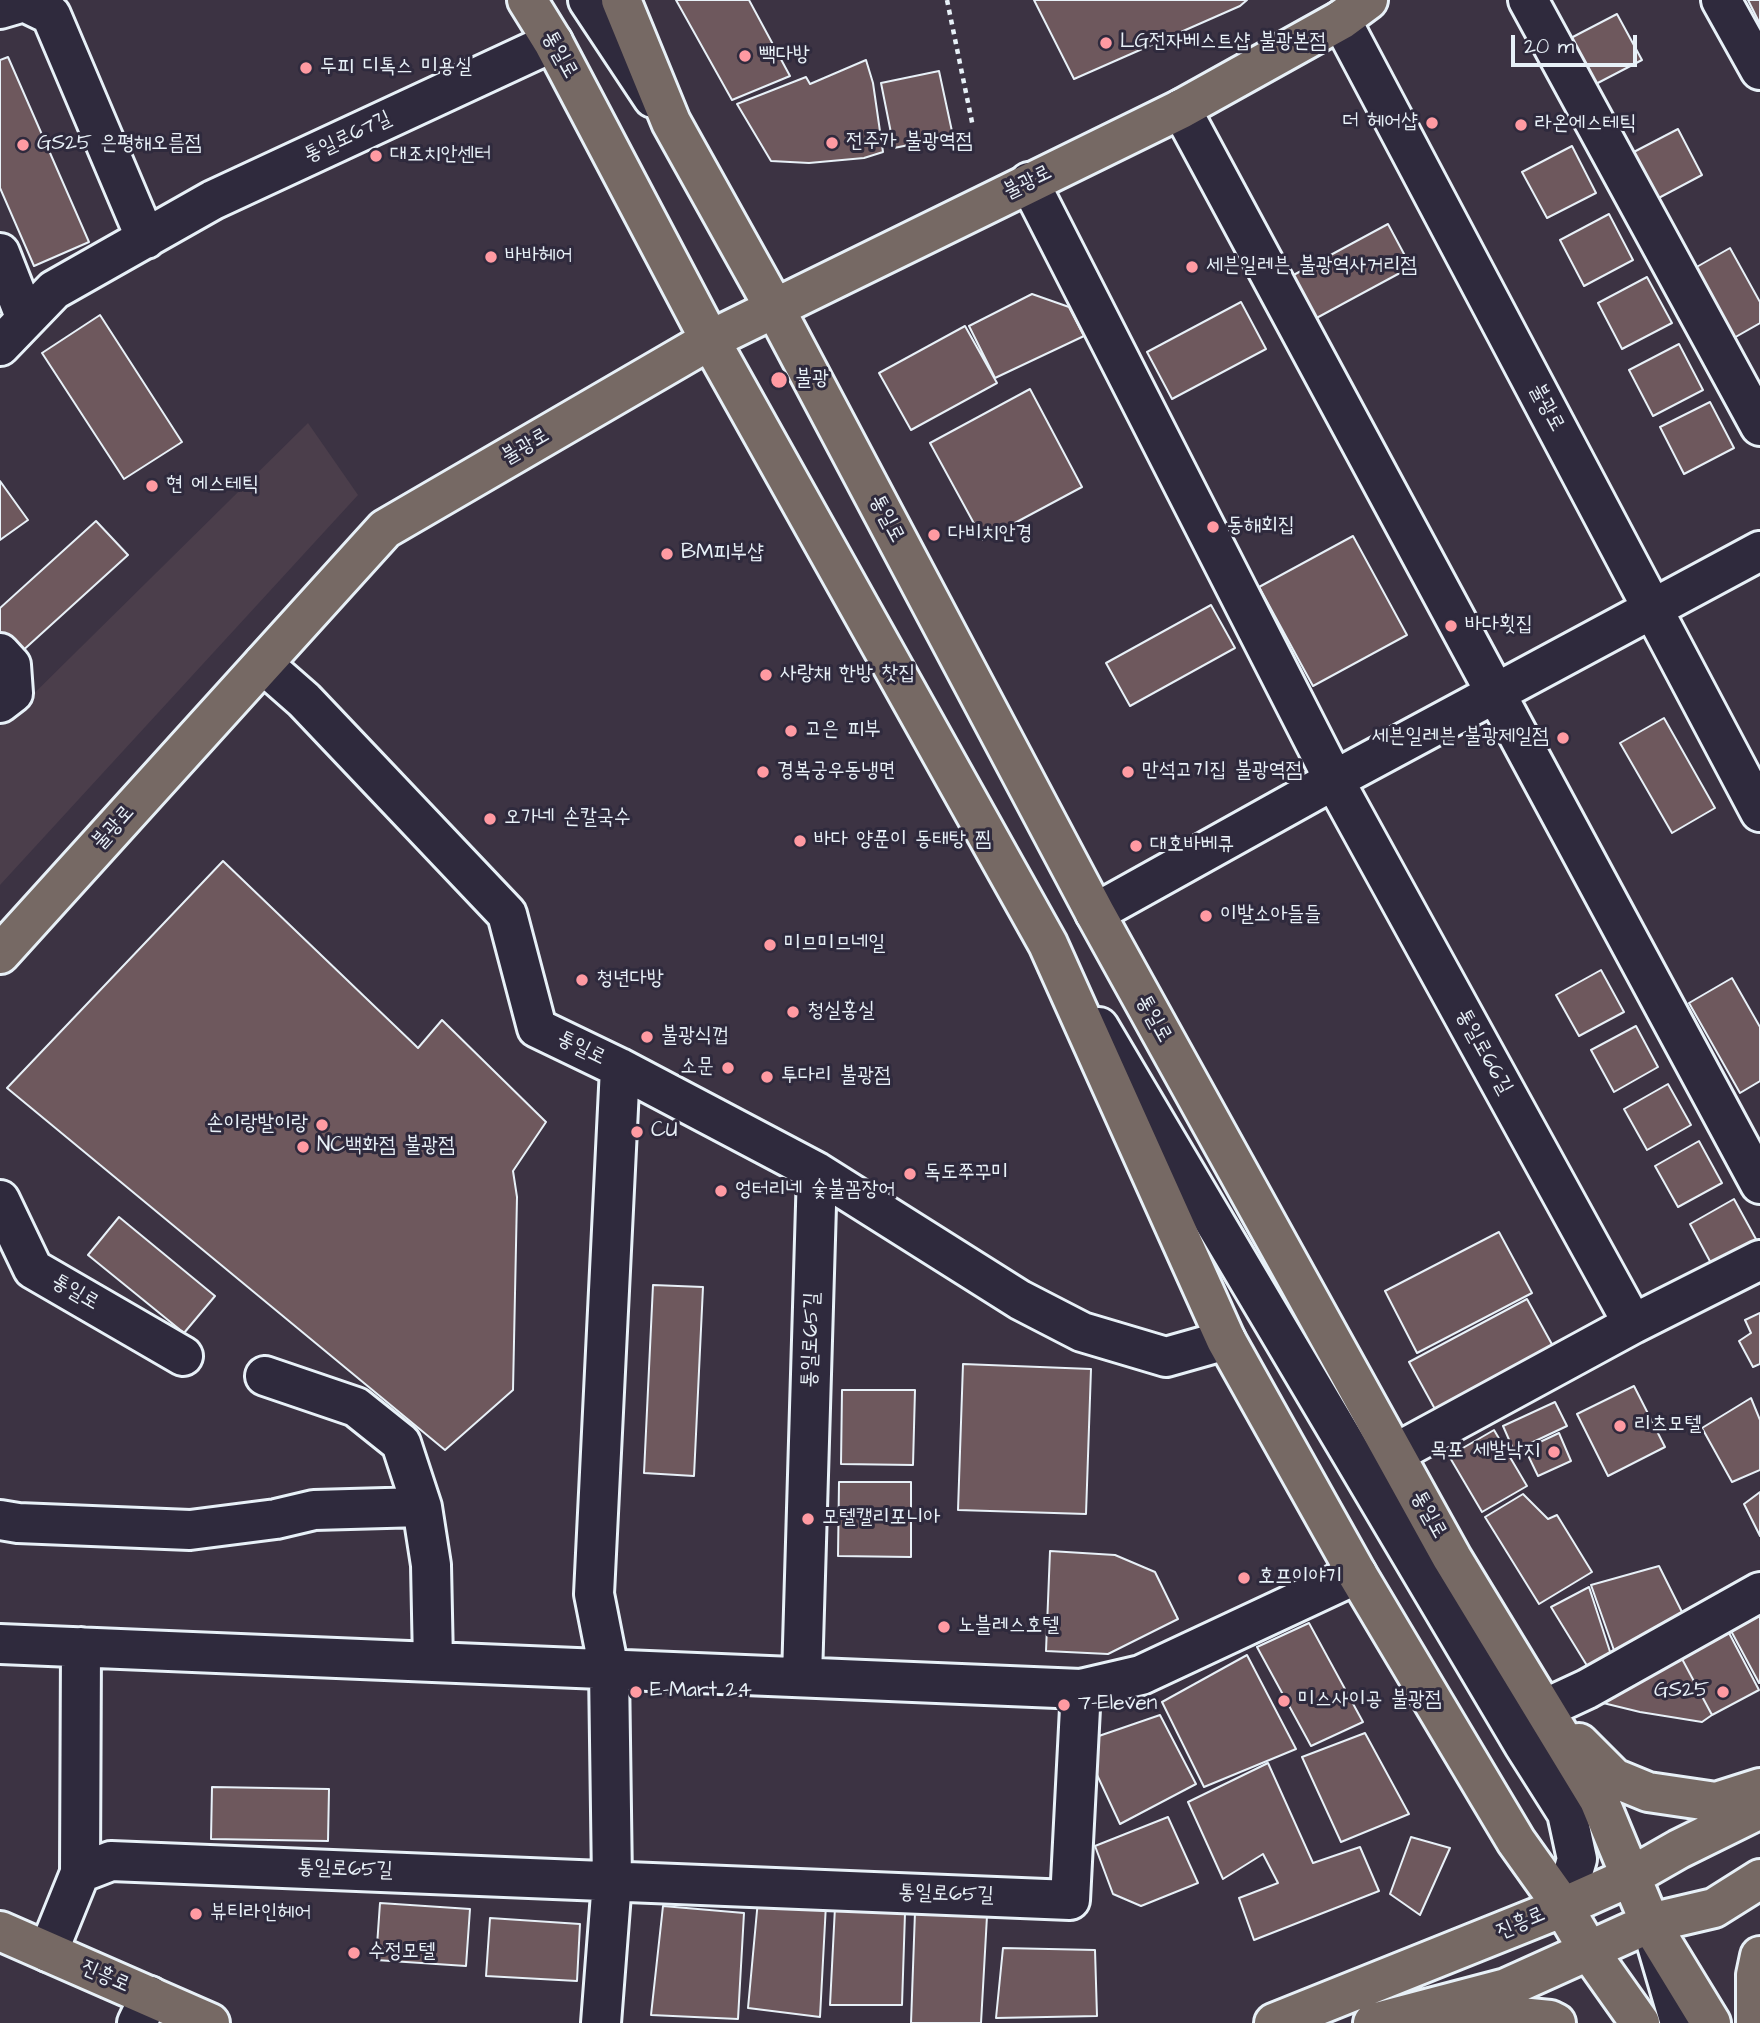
<!DOCTYPE html>
<html>
<head>
<meta charset="utf-8">
<style>
	body { margin:0 }
	#map { position:relative; width:1760px; height:2023px; overflow:hidden; background:#3c3343; font-family:"Architects Daughter",sans-serif }
	canvas { display:block }
	.scale { position:absolute; left:1511px; top:35px; width:126px; height:32px; box-sizing:border-box; border:4px solid #e8f1f8; border-top:0; padding-left:9px; font-size:21px; line-height:24px; white-space:nowrap; color:#e8f1f8; -webkit-text-stroke:5px #2f2a3d; paint-order:stroke }
</style>
</head>
<body>
<div id="map">
<canvas width="1760" height="2023"></canvas>
<div class="scale">20 m</div>
</div>
<script>
const c = document.querySelector('canvas').getContext('2d');
c.lineJoin = 'round';
function fillPath(path, color) { c.fillStyle = color; c.fill(path, 'evenodd'); }
function strokePath(path, color, width, dash) { c.strokeStyle = color; c.lineWidth = width; c.lineCap = dash ? 'butt' : 'round'; c.setLineDash(dash || []); c.stroke(path); }
function label(font, color, halo, rows, align = 'center') {
  c.font = font + ' "Architects Daughter","Poor Story",sans-serif'; c.lineWidth = 6; c.setLineDash([]); c.textBaseline = 'middle'; c.strokeStyle = halo; c.fillStyle = color; for (const [text, x, y, turn = 0] of rows) {
    c.save(); c.translate(x, y); c.rotate((+turn || 0) * Math.PI / 180); c.textAlign = isNaN(turn) ? turn : align; if (halo) c.strokeText(text, 0, 0); c.fillText(text, 0, 0); c.restore();
  }
}
const built = new Path2D(`
	M308 423 358 495 0 885V727Z`);
const building = new Path2D(`
	M676 0H749L790 76 732 100Z
	M1034 0H1247L1240 6 1074 79Z
	M1748 0H1760V24Z
	M1617 14 1642 60 1592 86 1567 40Z
	M8 57 89 242 34 266 0 188V60Z
	M866 60 873 83 883 152 864 158 809 163 771 161 737 104 806 77 810 84Z
	M939 71 953 136 894 148 881 83Z
	M1678 129 1702 175 1653 201 1628 155Z
	M1572 146 1596 193 1547 218 1522 172Z
	M1609 214 1633 260 1584 286 1560 240Z
	M1388 224 1411 267 1311 321 1288 278Z
	M1730 248 1760 302V323L1725 343 1686 273Z
	M1647 277 1672 323 1622 349 1598 303Z
	M1032 294 1069 307 1084 336 995 378 969 326Z
	M1241 302 1266 349 1172 399 1147 352Z
	M100 315 182 442 124 479 42 353Z
	M965 326 997 383 911 430 879 373Z
	M1679 344 1703 390 1653 416 1629 370Z
	M1030 389 1082 487 983 540 930 443Z
	M1710 402 1734 448 1684 474 1660 427Z
	M0 481 28 520 0 540Z
	M96 521 128 555 19 654 0 633V608Z
	M1353 536 1407 635 1313 686 1259 587Z
	M1211 605 1235 648 1130 706 1106 663Z
	M1664 718 1715 808 1672 833 1620 743Z
	M223 861 418 1048 442 1020 546 1122 513 1171 517 1197 513 1390 445 1450 7 1088Z
	M1601 970 1624 1012 1579 1036 1556 995Z
	M1732 978 1760 1027V1081L1740 1093 1689 1003Z
	M1636 1026 1658 1067 1614 1092 1591 1050Z
	M1668 1084 1691 1125 1647 1150 1624 1109Z
	M1699 1141 1722 1183 1678 1207 1655 1166Z
	M1734 1199 1757 1241 1712 1265 1690 1224Z
	M119 1217 215 1296 184 1333 88 1255Z
	M1499 1232 1532 1293 1417 1353 1385 1291Z
	M653 1285 703 1287 694 1476 644 1473Z
	M1527 1299 1559 1357 1441 1420 1409 1362Z
	M1760 1313V1364L1753 1367 1739 1341 1751 1333 1745 1320Z
	M963 1364 1091 1369 1086 1514 958 1510Z
	M1634 1386 1665 1447 1608 1476 1577 1414Z
	M842 1390H915L913 1465 841 1464Z
	M1751 1398 1760 1420V1470L1732 1482 1702 1428Z
	M1555 1402 1567 1426 1514 1451 1503 1426Z
	M1494 1430 1527 1486 1482 1512 1449 1456Z
	M1559 1433 1571 1461 1538 1476 1525 1449Z
	M839 1482H911V1557L838 1556Z
	M1760 1492V1536L1744 1504Z
	M1523 1494 1548 1519 1557 1515 1592 1572 1539 1604 1485 1517Z
	M1050 1551 1115 1555 1155 1572 1178 1619 1108 1654 1046 1651Z
	M1659 1566 1686 1620 1616 1656 1591 1585Z
	M1589 1587 1615 1667 1594 1677 1551 1607Z
	M1760 1613V1683H1759L1730 1629Z
	M1309 1623 1363 1722 1311 1746 1257 1647Z
	M1729 1633 1759 1690 1712 1715 1681 1657Z
	M1247 1655 1296 1749 1204 1787 1162 1702Z
	M1681 1657 1712 1715 1702 1722 1640 1712 1599 1702Z
	M1160 1715 1196 1784 1120 1824 1091 1762 1093 1738Z
	M1365 1733 1409 1814 1341 1842 1302 1757Z
	M1268 1763 1313 1863 1360 1847 1379 1891 1254 1940 1239 1898 1278 1883 1263 1854 1223 1879 1188 1802Z
	M212 1787 329 1789 328 1841 211 1839Z
	M1168 1817 1198 1883 1141 1906 1113 1894 1095 1846Z
	M1411 1837 1450 1848 1420 1915 1390 1894Z
	M758 1900 826 1904 820 2017 748 2008Z
	M380 1903 470 1909 466 1966 376 1960Z
	M663 1906 744 1913 738 2019 651 2015Z
	M835 1907 905 1913 902 2005H830Z
	M915 1912 987 1916 981 2023H911Z
	M490 1918 580 1924 577 1981 486 1976Z
	M1003 1948 1095 1950 1097 2016 996 2018Z`);
const path = new Path2D(`
	M947 0 973 127`);
const minor = new Path2D(`
	M588 0 653 98
	M1528 0 1760 426
	M1721 0 1760 70
	M0 9 24 2 51 15 146 239
	M1341 20 1760 812
	M1181 109 1760 1184
	M1029 182 1334 780 1633 1324
	M0 253 26 319
	M0 346 54 290 213 200 553 42
	M0 653 11 665 13 693 0 703
	M263 664 304 700 507 914 537 1028 620 1068 817 1172 1020 1300 1082 1332 1166 1357 1226 1340
	M1095 913 1334 780 1760 551
	M1099 1027 1524 1745 1567 1813 1577 1859 1563 1907
	M0 1200 33 1269 183 1356
	M265 1376 356 1407 401 1443 422 1507 431 1565 433 1662
	M1394 1454 1633 1324 1760 1260
	M0 1520 18 1523 190 1530 276 1519 314 1510 422 1507
	M0 1644 1081 1689 1141 1675 1357 1574
	M802 1677 817 1172
	M1544 1709 1587 1689 1760 1592
	M80 1873 111 1861 1070 1900 1081 1689
	M1657 1945 1680 2023
	M48 1952 80 1873 81 1647
	M137 2023 150 1996
	M601 2023 612 1881 609 1670 594 1594 620 1068`);
const major = new Path2D(`
	M527 0 553 42 710 340 1048 944 1226 1340 1357 1574 1516 1841 1563 1907 1589 1951 1640 2023
	M621 0 671 122 774 307 1095 913 1452 1558 1599 1800 1650 1923 1711 2023
	M0 954 385 529 710 340 1181 109 1341 20 1368 0
	M1579 1743 1614 1778 1648 1792 1716 1802 1760 1788
	M0 1931 210 2023
	M1456 2015 1489 2014 1550 2020 1556 2023
	M1274 2023 1563 1907 1630 1877 1679 1849 1760 1809
	M1373 2023 1506 1988 1650 1923 1714 1908 1760 1879
	M1756 2023V1975L1760 1956`);
const markers = [
	[1106,43,7,"#ff9aa2"],
	[745,56,7,"#ff9aa2"],
	[306,68,7,"#ff9aa2"],
	[1432,123,7,"#ff9aa2"],
	[1521,125,7,"#ff9aa2"],
	[832,143,7,"#ff9aa2"],
	[23,145,7,"#ff9aa2"],
	[376,156,7,"#ff9aa2"],
	[491,257,7,"#ff9aa2"],
	[1192,267,7,"#ff9aa2"],
	[779,380,9,"#ff9aa2"],
	[152,486,7,"#ff9aa2"],
	[1213,527,7,"#ff9aa2"],
	[934,535,7,"#ff9aa2"],
	[667,554,7,"#ff9aa2"],
	[1451,626,7,"#ff9aa2"],
	[766,675,7,"#ff9aa2"],
	[791,731,7,"#ff9aa2"],
	[1563,738,7,"#ff9aa2"],
	[763,772,7,"#ff9aa2"],
	[1128,772,7,"#ff9aa2"],
	[490,819,7,"#ff9aa2"],
	[800,841,7,"#ff9aa2"],
	[1136,846,7,"#ff9aa2"],
	[1206,916,7,"#ff9aa2"],
	[770,945,7,"#ff9aa2"],
	[582,980,7,"#ff9aa2"],
	[793,1012,7,"#ff9aa2"],
	[647,1037,7,"#ff9aa2"],
	[728,1068,7,"#ff9aa2"],
	[767,1077,7,"#ff9aa2"],
	[322,1125,7,"#ff9aa2"],
	[637,1132,7,"#ff9aa2"],
	[303,1147,7,"#ff9aa2"],
	[910,1174,7,"#ff9aa2"],
	[721,1191,7,"#ff9aa2"],
	[1620,1426,7,"#ff9aa2"],
	[1554,1452,7,"#ff9aa2"],
	[808,1519,7,"#ff9aa2"],
	[1244,1578,7,"#ff9aa2"],
	[944,1627,7,"#ff9aa2"],
	[636,1692,7,"#ff9aa2"],
	[1723,1692,7,"#ff9aa2"],
	[1284,1701,7,"#ff9aa2"],
	[1064,1705,7,"#ff9aa2"],
	[196,1914,7,"#ff9aa2"],
	[354,1953,7,"#ff9aa2"]
];
const poiNames = [
	["LG전자베스트샵 불광본점",1120,43],
	["빽다방",759,56],
	["두피 디톡스 미용실",320,68],
	["더 헤어샵",1418,123,"right"],
	["라온에스테틱",1535,125],
	["전주가 불광역점",846,143],
	["GS25 은평해오름점",37,145],
	["대조치안센터",390,156],
	["바바헤어",505,257],
	["세븐일레븐 불광역사거리점",1206,267],
	["불광",795,380],
	["현 에스테틱",166,486],
	["동해회집",1227,527],
	["다비치안경",948,535],
	["BM피부샵",681,554],
	["바다횟집",1465,626],
	["사랑채 한방 찻집",780,675],
	["고은 피부",805,731],
	["세븐일레븐 불광제일점",1549,738,"right"],
	["경복궁우동냉면",777,772],
	["만석고기집 불광역점",1142,772],
	["오가네 손칼국수",504,819],
	["바다 양푼이 동태탕 찜",814,841],
	["대호바베큐",1150,846],
	["이발소아들들",1220,916],
	["미므미므네일",784,945],
	["청년다방",596,980],
	["청실홍실",807,1012],
	["불광식껍",661,1037],
	["소문",714,1068,"right"],
	["투다리 불광점",781,1077],
	["손이랑발이랑",308,1125,"right"],
	["CU",651,1132],
	["NC백화점 불광점",317,1147],
	["독도쭈꾸미",924,1174],
	["엉터리네 숯불꼼장어",735,1191],
	["리츠모텔",1634,1426],
	["목포 세발낙지",1540,1452,"right"],
	["모텔캘리포니아",822,1519],
	["호프이야기",1258,1578],
	["노블레스호텔",958,1627],
	["E-Mart 24",650,1692],
	["GS25",1709,1692,"right"],
	["미스사이공 불광점",1298,1701],
	["7-Eleven",1078,1705],
	["뷰티라인헤어",210,1914],
	["수정모텔",368,1953]
];
const streetNames = [
	["통일로",559,55,61],
	["통일로67길",348,138,-25],
	["불광로",1028,183,-26],
	["불광로",1546,408,62],
	["불광로",526,447,-30],
	["통일로",886,519,62],
	["불광로",114,828,-48],
	["통일로",1153,1019,61],
	["통일로",581,1049,26],
	["통일로66길",1483,1052,61],
	["통일로",75,1293,30],
	["통일로65길",812,1340,-88],
	["통일로",1428,1515,61],
	["통일로65길",345,1870,2],
	["통일로65길",946,1895,2],
	["진흥로",1521,1924,-23],
	["진흥로",105,1977,24]
];
fillPath(built, '#4b3e4b');
fillPath(building, '#6e585d');
strokePath(building, '#e8f1f8', 2);
strokePath(minor, '#e8f1f8', 44);
strokePath(major, '#e8f1f8', 44);
strokePath(path, '#e8f1f8', 4.5, [5, 5]);
strokePath(minor, '#2f2a3d', 38);
strokePath(major, '#766964', 38);
for (const [x, y, r, color] of markers) { const dot = new Path2D(); dot.arc(x, y, r, 0, 2 * Math.PI); c.fillStyle = color; c.fill(dot); strokePath(dot, '#2f2a3d', 2.5); }
label('21px', '#e8f1f8', '#2f2a3d', poiNames, 'left');
label('21px', '#e8f1f8', '#2f2a3d', streetNames);
</script>
</body>
</html>
